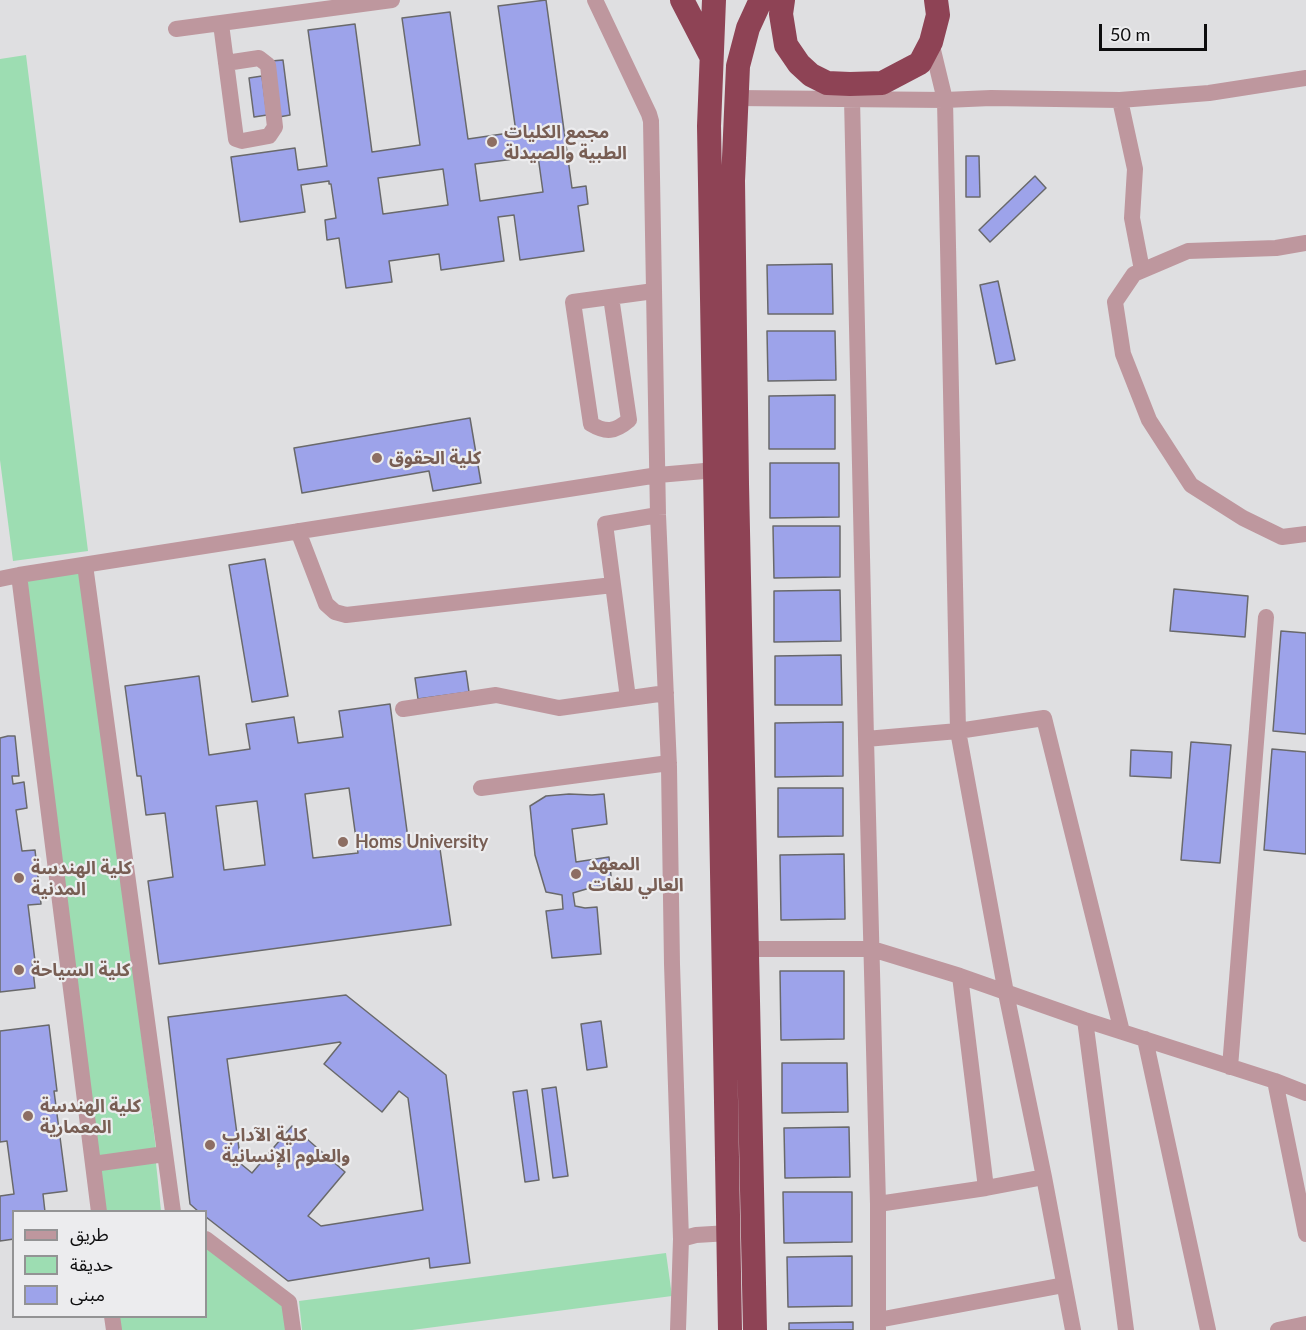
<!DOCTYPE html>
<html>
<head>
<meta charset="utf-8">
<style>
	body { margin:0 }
	#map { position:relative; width:1306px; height:1330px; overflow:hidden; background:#dfdfe1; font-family:Lato,"Noto Sans Arabic",sans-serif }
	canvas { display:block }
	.legend { position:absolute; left:12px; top:1210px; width:195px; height:108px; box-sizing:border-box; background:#ececee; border:2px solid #939394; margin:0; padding:8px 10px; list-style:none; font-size:18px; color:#0d0d0e }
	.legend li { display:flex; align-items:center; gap:12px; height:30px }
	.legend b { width:30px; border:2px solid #939394 }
	.scale { position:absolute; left:1099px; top:24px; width:108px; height:27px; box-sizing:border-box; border:3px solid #0d0d0e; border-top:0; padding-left:8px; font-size:18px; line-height:21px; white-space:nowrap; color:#0d0d0e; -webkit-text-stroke:4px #ececee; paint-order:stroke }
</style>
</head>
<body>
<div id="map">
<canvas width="1306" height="1330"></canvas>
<ul class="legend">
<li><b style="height:8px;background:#be979e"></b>طريق</li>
<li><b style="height:16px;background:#9dddb2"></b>حديقة</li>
<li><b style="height:16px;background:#9da3ea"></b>مبنى</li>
</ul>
<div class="scale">50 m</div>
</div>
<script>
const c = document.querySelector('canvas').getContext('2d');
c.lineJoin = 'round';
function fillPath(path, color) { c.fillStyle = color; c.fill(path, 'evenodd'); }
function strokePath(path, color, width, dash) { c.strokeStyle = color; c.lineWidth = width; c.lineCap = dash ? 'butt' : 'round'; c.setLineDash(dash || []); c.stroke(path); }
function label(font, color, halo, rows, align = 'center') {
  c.font = font + ' Lato,"Noto Sans Arabic",sans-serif'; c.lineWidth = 4.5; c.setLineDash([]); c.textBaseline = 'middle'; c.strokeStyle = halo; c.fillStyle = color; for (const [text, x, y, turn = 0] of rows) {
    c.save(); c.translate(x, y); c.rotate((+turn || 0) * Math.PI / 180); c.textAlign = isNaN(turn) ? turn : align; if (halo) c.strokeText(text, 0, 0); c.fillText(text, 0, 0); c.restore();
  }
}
const green = new Path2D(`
	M26 55 88 551 13 561 0 460V59Z
	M83 572 156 1149 98 1156 26 579Z
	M156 1163 161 1211H106L100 1166Z
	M206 1248 282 1304 286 1330H120L119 1317 206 1316Z
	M666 1253 672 1296 412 1330H302L299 1301Z`);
const building = new Path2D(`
	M546 0 572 188 586 186 588 204 578 206 584 251 520 260 514 215 498 217 504 261 441 270 439 254 389 261 392 282 346 288 339 238 327 240 325 220 336 218 331 184H329V181L301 185 305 212 240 222 231 157 295 148 298 170 327 166 308 30 355 24 372 152 420 145 402 18 450 12 468 139 516 132 498 6ZM538 156 543 192 480 201 475 164ZM443 169 448 205 383 214 378 178Z
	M283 60 290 115 279 117 271 61Z
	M262 76 267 115 254 117 249 78Z
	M966 156H979L980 197H966Z
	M1035 176 1046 188 990 242 979 230Z
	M832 264 833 314H768L767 265Z
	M998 281 1015 360 996 364 980 285Z
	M767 331H835L836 380 768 381Z
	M835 395V449H769V396Z
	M470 418 481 483 433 491 429 471 302 493 294 448Z
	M770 463H839V517L770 518Z
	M773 526H840V577L774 578Z
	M265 559 288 696 252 702 229 565Z
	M1174 589 1248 596 1245 637 1170 631Z
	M840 590 841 641 774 642V591Z
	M1281 631 1306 633V734L1273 731Z
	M841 655 842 705H775V656Z
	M466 671 469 692 418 699 415 678Z
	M199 676 209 755 250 749 246 724 294 717 298 743 343 737 339 711 390 704 409 846 439 842 451 925 159 964 148 881 173 877 165 813 146 815 141 776H137L125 686ZM349 788 358 853 313 858 305 794ZM257 801 265 865 224 870 216 806Z
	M843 722V776L775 777V723Z
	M8 736H15L19 776H12L13 784 24 782 27 808 16 810 22 851 35 850 41 904 28 905 35 961H32L35 988 0 992V738Z
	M1191 742 1231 745 1220 863 1181 860Z
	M1272 749 1306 752V854L1264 850Z
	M1131 750 1172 752 1171 778 1130 776Z
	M778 788H843V836L778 837Z
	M569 794 592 795 604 794 607 824 572 829 576 862 609 857 612 885 593 887 573 893 575 906 585 908 597 907 601 954 552 958 546 911 563 909 562 895 546 892 535 855 530 806 546 796Z
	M844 854 845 919 781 920 780 855Z
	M780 971H844V1039L781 1040Z
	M346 995 446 1075 470 1263 430 1268 429 1258 288 1281 206 1217V1212H199L190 1204 168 1017ZM340 1042 341 1043 324 1064 382 1112 399 1091 408 1098 423 1210 321 1226 308 1216 345 1172 292 1126 252 1173 241 1164 227 1059Z
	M601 1021 607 1067 587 1070 581 1024Z
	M49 1025 57 1091H54L67 1191 43 1194 45 1212H14V1239L0 1241V1196L14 1194 7 1141 0 1142V1031Z
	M782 1063H847L848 1112 782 1113Z
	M556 1087 568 1176 553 1178 542 1089Z
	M527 1090 539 1180 525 1182 513 1092Z
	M849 1127 850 1177 785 1178 784 1128Z
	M783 1192H852V1242L784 1243Z
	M852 1256V1306L788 1307 787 1257Z
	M853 1322V1330H789V1323Z`);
const minor = new Path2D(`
	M595 0 649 114 651 121 658 515 669 767 672 964 681 1239 678 1330
	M221 24 236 139 242 141 269 136 275 127 268 65 259 58 226 63
	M176 29 392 0
	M931 42 945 100 958 731 1006 993 1044 1177 1073 1330
	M850 84 852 98 866 739 878 1204V1330
	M736 98 945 100 991 98 1120 100 1209 93 1306 78
	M1120 100 1135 169 1132 218 1142 270
	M1306 243 1276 248 1188 251 1134 274 1115 302 1123 354 1149 420 1191 485 1243 518 1282 537 1306 534
	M611 297 629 420C615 432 606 433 591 424L573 302 654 291
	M298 531 326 604 335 612 346 615 613 585
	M85 565 173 1212
	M19 575 99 1212
	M0 579 19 575 658 475 716 470
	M628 698 605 524 658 515
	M403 709 496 695 559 708 666 693
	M866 739 958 731 1044 718 1122 1032
	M481 788 669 763
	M746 949H872L960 976 1085 1020 1275 1081 1306 1093
	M960 976 986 1188
	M1085 1020 1126 1330
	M1145 1039 1208 1330
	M1230 1067 1266 617
	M1275 1081 1306 1234
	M93 1164 165 1154
	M878 1204 986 1188 1044 1177
	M206 1239 289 1302 293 1330
	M681 1239 696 1235 729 1233
	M112 1316 114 1330
	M878 1320 1064 1285
	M1278 1330 1306 1324`);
const highway = new Path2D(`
	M682 0 711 56
	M714 0 709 126 730 1330
	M783 0 781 14 786 45 799 64 811 75 827 83 850 84 882 83 920 63 931 42 938 15 936 0
	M755 1330 737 484 733 181 738 66 748 28 759 4 763 0`);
const markers = [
	[492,142,6,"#8d6e63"],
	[377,458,6,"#8d6e63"],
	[343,842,6,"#8d6e63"],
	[576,874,6,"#8d6e63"],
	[19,878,6,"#8d6e63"],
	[19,970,6,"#8d6e63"],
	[28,1116,6,"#8d6e63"],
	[210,1145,6,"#8d6e63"]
];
const educationNames = [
	["مجمع الكليات",504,132],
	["الطبية والصيدلة",504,153],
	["كلية الحقوق",389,458],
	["Homs University",355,842],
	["المعهد",588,864],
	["العالي للغات",588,885],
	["كلية الهندسة",31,868],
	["المدنية",31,889],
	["كلية السياحة",31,970],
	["كلية الهندسة",40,1106],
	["المعمارية",40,1127],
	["كلية الآداب",222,1135],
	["والعلوم الإنسانية",222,1156]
];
fillPath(green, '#9dddb2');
fillPath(building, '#9da3ea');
strokePath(building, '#69696b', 1.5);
strokePath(minor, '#be979e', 16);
strokePath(highway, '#8e4355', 24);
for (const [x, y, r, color] of markers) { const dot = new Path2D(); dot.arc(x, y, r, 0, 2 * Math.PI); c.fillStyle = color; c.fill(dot); strokePath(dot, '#ececee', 2); }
label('bold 18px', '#785e54', '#ececee', educationNames, 'left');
</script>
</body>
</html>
